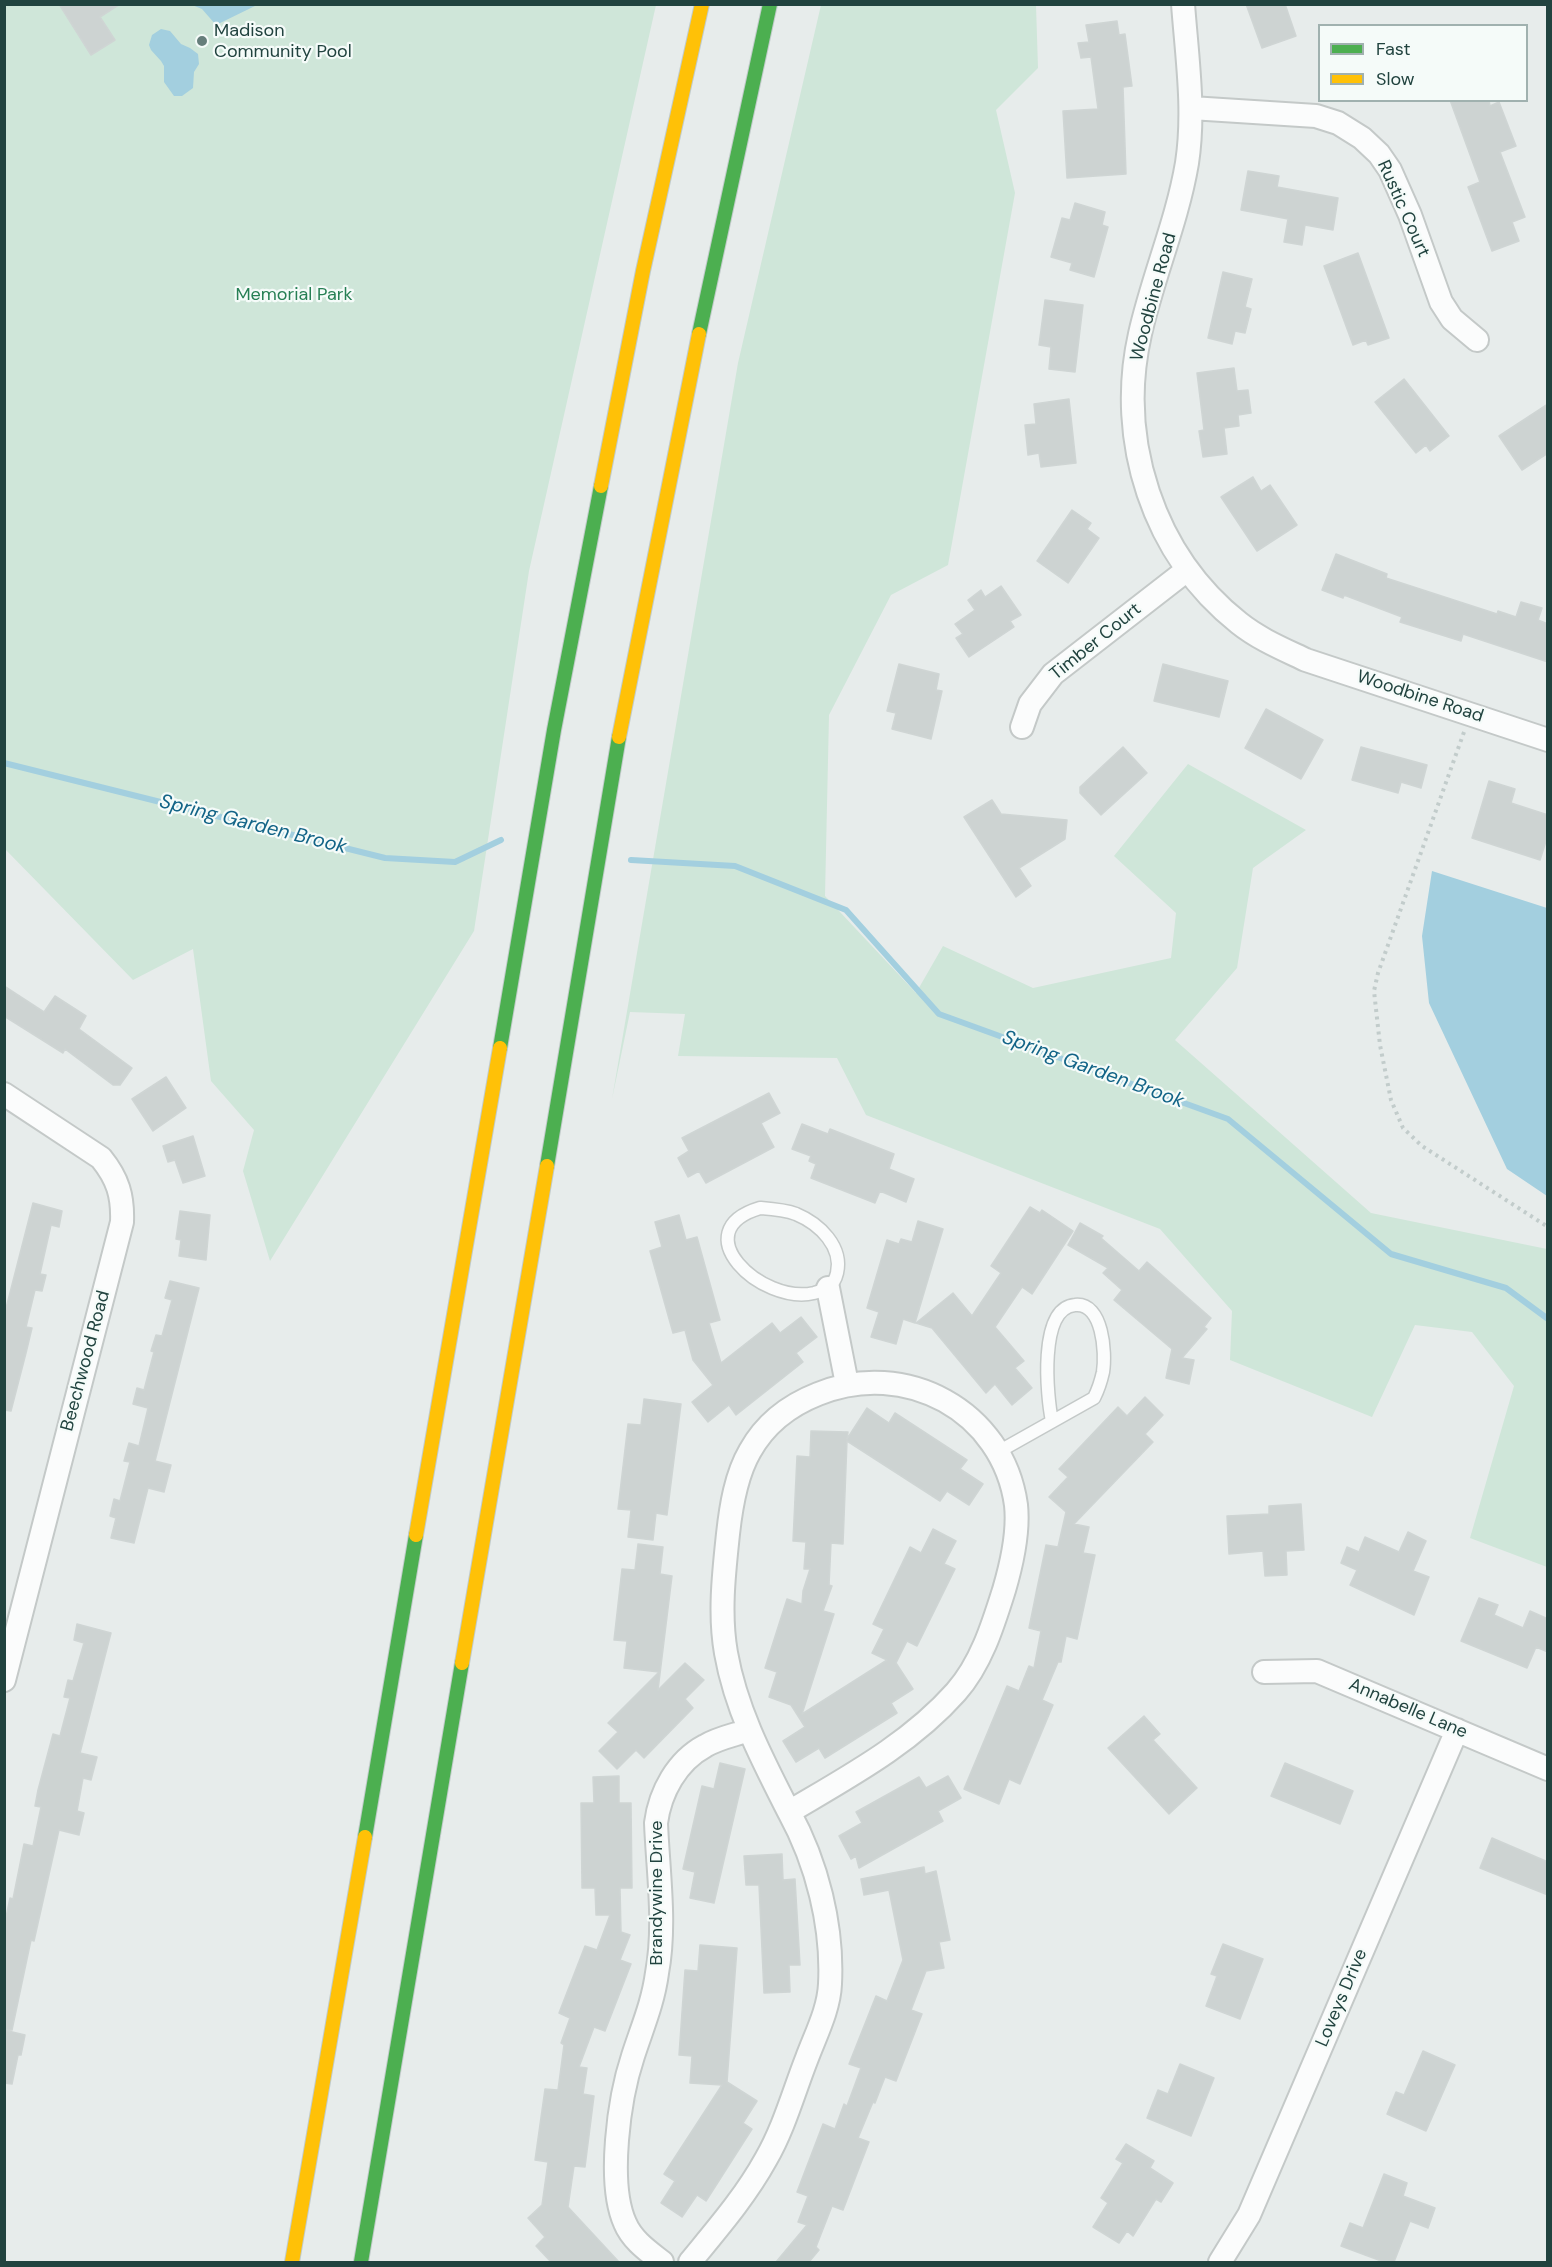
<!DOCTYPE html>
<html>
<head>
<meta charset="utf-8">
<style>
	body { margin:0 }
	#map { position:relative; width:1552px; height:2267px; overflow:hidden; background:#e7eceb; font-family:"DM Sans",sans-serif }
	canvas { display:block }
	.frame { position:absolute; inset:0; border:6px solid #21433f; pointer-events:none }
	.legend { position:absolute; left:1318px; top:24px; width:210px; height:78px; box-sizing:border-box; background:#f5fbf9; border:2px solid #a0b1af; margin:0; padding:8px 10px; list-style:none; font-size:18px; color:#21433f }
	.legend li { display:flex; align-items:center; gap:12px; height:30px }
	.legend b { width:30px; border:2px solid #a0b1af }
</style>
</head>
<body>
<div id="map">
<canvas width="1552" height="2267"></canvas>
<div class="frame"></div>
<ul class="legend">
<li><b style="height:8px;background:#4caf50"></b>Fast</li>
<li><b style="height:8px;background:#ffc107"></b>Slow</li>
</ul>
</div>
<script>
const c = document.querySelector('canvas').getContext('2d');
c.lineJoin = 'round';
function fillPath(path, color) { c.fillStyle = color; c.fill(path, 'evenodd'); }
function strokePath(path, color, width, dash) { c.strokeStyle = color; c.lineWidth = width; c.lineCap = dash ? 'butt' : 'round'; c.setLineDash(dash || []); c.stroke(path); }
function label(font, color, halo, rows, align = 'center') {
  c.font = font + ' "DM Sans",sans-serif'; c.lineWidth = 4.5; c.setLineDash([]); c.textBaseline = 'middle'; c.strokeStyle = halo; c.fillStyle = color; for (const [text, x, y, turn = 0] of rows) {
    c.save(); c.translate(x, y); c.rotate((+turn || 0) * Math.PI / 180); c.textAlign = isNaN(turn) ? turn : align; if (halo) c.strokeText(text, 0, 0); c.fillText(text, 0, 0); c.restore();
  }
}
const green = new Path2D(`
	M4 5H656L529 571 474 931 270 1261 243 1171 254 1130 211 1081 193 949 133 980 5 849Z
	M821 5H1036L1038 68 996 110 1015 193 948 565 891 595 829 715 825 896 916 993 943 946 1033 988 1171 958 1176 913 1114 856 1188 764 1306 830 1253 868 1237 968 1175 1040 1371 1213 1547 1249V1567L1470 1538 1514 1386 1472 1332 1415 1325 1372 1417 1230 1360 1232 1311 1160 1229 866 1115 837 1058 678 1056 685 1014 630 1012 612 1099 738 363Z`);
const water = new Path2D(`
	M192 5 257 4V5L216 25 202 9Z
	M161 29 170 31 181 44 190 48 198 54 199 64 194 72 193 88 182 96H174L164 82V66L161 61 151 50 149 45 152 35Z
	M1432 871 1547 908V1196L1507 1169 1429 1003 1422 936Z`);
const stream = new Path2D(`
	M4 763 385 858 455 862 501 840
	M631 860 735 866 846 910 939 1014 1228 1119 1391 1254 1506 1288 1548 1319`);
const building = new Path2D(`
	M59 4H120L100 17 115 40 91 55Z
	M1246 4H1285L1296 36 1262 48Z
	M1117 21 1119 35 1125 34 1132 86 1123 87 1126 174 1067 178 1063 111 1098 109 1091 57 1081 58 1078 43 1089 42 1086 25Z
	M1450 100H1489L1490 106 1499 102 1516 146 1500 152 1525 217 1512 222 1519 241 1492 251 1468 187 1480 182Z
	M1248 171 1279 176 1277 187 1338 198 1333 230 1305 225 1302 245 1284 242 1288 219 1241 210Z
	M1075 203 1105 212 1102 225 1108 227 1094 277 1070 270 1072 263 1051 257 1062 218 1070 220Z
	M1358 253 1389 338 1368 345 1366 340 1353 345 1324 266Z
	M1223 272 1252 279 1245 307 1251 309 1245 333 1235 331 1232 344 1208 338Z
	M1045 300 1083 305 1075 372 1049 369 1051 347 1039 345Z
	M1234 368 1237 391 1248 390 1251 413 1238 415 1239 426 1224 428 1227 454 1203 457 1199 431 1204 430 1197 373Z
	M1404 379 1449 436 1430 451 1426 445 1416 453 1375 402Z
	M1069 399 1076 463 1041 467 1039 453 1028 455 1025 425 1036 424 1034 404Z
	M1548 404V453L1522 470 1499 436Z
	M1253 477 1261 491 1270 485 1297 525 1257 551 1221 497Z
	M1072 510 1091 523 1087 529 1099 538 1068 583 1037 561Z
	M1336 554 1387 574 1386 578 1497 614 1498 611 1516 617 1521 602 1542 608 1538 620 1548 624V662L1463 634 1461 641 1400 622 1402 617 1344 595 1343 598 1322 590Z
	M1001 586 1021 615 1010 621 1014 627 969 657 956 638 963 634 955 624 975 610 968 600 981 590 985 597Z
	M899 664 939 674 936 690 942 691 931 739 892 729 896 713 887 711Z
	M1163 664 1228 681 1219 717 1154 701Z
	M1266 709 1323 740 1301 779 1245 748Z
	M1123 747 1147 773 1101 815 1080 793V787Z
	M1361 747 1427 765 1421 788 1401 782 1398 793 1352 780Z
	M1489 781 1515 789 1511 803 1548 815V835L1540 860 1472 838Z
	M992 800 1001 814 1067 820 1065 839 1019 868 1031 886 1016 897 964 817Z
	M4 986 44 1012 55 996 86 1016 79 1029 132 1068 120 1085H113L65 1049 63 1053 4 1016Z
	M166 1077 186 1108 153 1131 132 1099Z
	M769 1093 780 1113 761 1123 774 1147 706 1183 699 1171 688 1177 678 1158 689 1151 682 1138Z
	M802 1124 828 1134 830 1129 894 1154 889 1169 914 1179 906 1202 880 1191 875 1203 811 1178 816 1164 809 1161 811 1156 792 1149Z
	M193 1136 205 1176 183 1183 175 1160 168 1162 163 1146Z
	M33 1203 62 1211 59 1227 51 1225 40 1274 46 1275 42 1291 35 1290 26 1327 32 1328 26 1353 11 1411 4 1410V1316Z
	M1030 1207 1040 1213 1042 1210 1073 1231 1032 1294 1022 1287 995 1327 1024 1361 1015 1368 1032 1388 1012 1405 995 1384 986 1393 932 1328 916 1323 953 1293 972 1316 1001 1273 991 1266Z
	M180 1211 210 1215 206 1260 179 1256 181 1240 176 1239Z
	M679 1215 686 1240 697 1237 720 1320 709 1323 721 1363 772 1323 780 1333 801 1317 817 1337 796 1353 803 1362 736 1415 729 1405 708 1422 692 1402 713 1385 693 1360 685 1330 673 1333 650 1251 662 1247 655 1222Z
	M918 1221 943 1229 915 1323 903 1319 896 1344 871 1337 879 1312 867 1308 887 1240 899 1244 901 1239 912 1242Z
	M1080 1223 1103 1236 1101 1238 1139 1271 1147 1262 1211 1318 1204 1327 1207 1329 1182 1358 1194 1360 1189 1384 1166 1378 1172 1349 1114 1300 1122 1290 1103 1273 1108 1268 1068 1245Z
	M170 1281 199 1288 155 1461 171 1465 164 1492 148 1488 134 1543 111 1538 116 1518 110 1516 114 1499 120 1501 130 1462 124 1461 129 1443 139 1446 148 1408 133 1404 137 1388 144 1390 154 1352 151 1351 156 1335 162 1336 172 1300 165 1298Z
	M1145 1397 1163 1415 1145 1434 1153 1442 1074 1524 1089 1527 1083 1553 1095 1555 1077 1639 1066 1636 1061 1662H1058L1042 1700 1053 1705 1020 1784 1009 1779 999 1804 964 1789 1007 1686 1019 1691 1029 1666 1034 1668 1041 1631 1029 1628 1046 1545 1058 1547 1066 1512 1049 1497 1068 1477 1059 1469 1118 1407 1127 1416Z
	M644 1399 681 1404 667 1515 656 1513 653 1540 628 1537 631 1510 618 1509 628 1424 641 1425Z
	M867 1408 889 1423 895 1413 967 1460 960 1469 983 1484 969 1505 947 1491 940 1501 847 1441 843 1544 831 1543 829 1585 832 1586 823 1611 834 1614 802 1714 887 1660 872 1653 884 1629 873 1624 910 1547 921 1553 933 1529 956 1541 944 1564 955 1569 917 1646 907 1641 896 1663 913 1689 891 1703 897 1713 825 1758 819 1748 796 1762 783 1741 805 1727 791 1705 769 1697 777 1672 765 1668 787 1599 802 1604 803 1591 810 1569H804L806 1542 793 1541 797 1456 810 1457 811 1431 848 1432 847 1439Z
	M1301 1504 1304 1550 1286 1551 1287 1575 1265 1576 1263 1551 1229 1554 1227 1516 1269 1514V1506Z
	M1408 1532 1426 1541 1413 1571 1429 1577 1414 1615 1350 1585 1357 1570 1341 1563 1347 1547 1359 1552 1365 1537 1399 1552Z
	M638 1544 663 1547 660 1574 672 1576 658 1690 685 1663 704 1680 685 1699 693 1708 644 1758 636 1750 617 1769 599 1751 618 1732 608 1723 659 1672 624 1668 627 1641 614 1640 622 1569 635 1570Z
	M1479 1598 1498 1605 1494 1615 1523 1628 1530 1611 1548 1619V1652L1536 1647 1527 1668 1461 1641Z
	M77 1624 111 1633 80 1753 97 1757 91 1780 83 1778 77 1811 84 1813 79 1835 59 1830 34 1941 31 1940 12 2030 4 2029V1927L10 1898 13 1899 24 1844 33 1846 41 1807 35 1806 38 1790 53 1734 60 1736 70 1698 64 1697 68 1680 73 1681 84 1643 74 1640Z
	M1144 1716 1160 1734 1153 1740 1197 1788 1169 1814 1108 1748Z
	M720 1763 745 1769 714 1903 690 1898 695 1872 683 1869 702 1786 714 1789Z
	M1285 1763 1353 1791 1340 1824 1271 1796Z
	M619 1776V1803H631L632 1888H620L621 1932 630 1935 620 1960 631 1964 605 2031 594 2027 579 2067 587 2068 583 2094 594 2096 585 2167 574 2166 568 2207 619 2262H551L536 2246 545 2237 528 2218 542 2205 548 2162 535 2160 545 2089 558 2090 564 2045 561 2043 570 2018 559 2013 585 1946 597 1950 610 1915H596L595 1888H582L581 1803H594L593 1777Z
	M948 1776 961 1798 938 1811 943 1821 859 1868 856 1856 851 1859 839 1836 862 1823 856 1812 919 1777 926 1788Z
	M1492 1838 1548 1862V1895L1480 1868Z
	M782 1854 783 1880 795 1879 800 1965H789L790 1992 764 1993 759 1885H746L744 1856Z
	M924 1867 925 1874 936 1871 950 1940 939 1942 944 1968 926 1971 911 2010 922 2014 896 2081 885 2077 875 2103 873 2102 858 2138 869 2142 843 2210 832 2206 816 2247 819 2250 809 2262H776L807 2225 798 2222 808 2196 797 2192 823 2124 835 2129 844 2104 847 2106 861 2068 849 2064 876 1996 887 2001 903 1960 889 1890 864 1895 861 1879Z
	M1223 1944 1263 1959 1240 2019 1206 2006 1217 1976 1211 1974Z
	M700 1945 737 1948 727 2082 757 2101 743 2123 752 2129 706 2201 697 2195 682 2217 661 2203 675 2181 664 2174 722 2085 690 2083 692 2056 679 2055 685 1970 698 1971Z
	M4 2030 25 2035 21 2055H18L12 2084 4 2083Z
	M1423 2051 1455 2065 1426 2131 1387 2114 1396 2092 1404 2095Z
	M1180 2064 1214 2078 1191 2136 1147 2118 1158 2090 1168 2094Z
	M1126 2144 1154 2161 1150 2168 1173 2183 1161 2202 1156 2199 1133 2236 1127 2231 1119 2243 1093 2227 1108 2203 1101 2198 1123 2163 1116 2159Z
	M1384 2174 1407 2183 1403 2196 1435 2208 1428 2228 1410 2221 1394 2262H1384L1341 2246 1350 2223 1363 2228Z`);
const path = new Path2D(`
	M1464 732 1378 973 1374 991 1380 1045 1391 1100 1403 1128 1422 1146 1548 1227`);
const lane = new Path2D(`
	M760 1208C772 1209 785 1210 796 1214 820 1224 843 1247 837 1273 834 1286 826 1290 814 1293 761 1305 683 1231 760 1208Z
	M998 1452 1094 1398C1098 1390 1101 1381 1103 1372 1106 1353 1103 1302 1075 1305 1038 1308 1047 1397 1052 1421`);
const street = new Path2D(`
	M1183 4C1187 57 1195 111 1187 163 1177 222 1153 276 1140 334 1116 440 1153 555 1239 623 1259 639 1283 649 1306 660L1548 740
	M1191 108 1316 116 1338 123 1362 138 1379 154 1390 170 1410 215 1441 302 1452 319 1477 340
	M1022 727 1030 704 1053 674 1187 570
	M4 1094 101 1158C118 1179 123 1196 122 1222L4 1680
	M828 1288 847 1384
	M1264 1672 1317 1671 1548 1769
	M662 2262C648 2251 632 2240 625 2223 607 2183 619 2098 633 2056 642 2028 653 2003 657 1973 666 1924 658 1872 656 1823 660 1792 677 1761 705 1746 718 1738 735 1735 749 1730
	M690 2262C717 2229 745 2197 766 2159 784 2128 794 2091 807 2058 816 2034 829 2009 830 1984 833 1926 817 1863 789 1812 763 1761 736 1710 726 1653 719 1614 724 1572 728 1534 731 1506 736 1475 750 1451 765 1424 790 1405 818 1394 905 1358 1003 1411 1016 1505 1019 1533 1012 1563 1004 1590 993 1625 981 1664 956 1692 910 1744 848 1777 789 1812
	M1220 2262 1249 2215 1457 1730`);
const fast = new Path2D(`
	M699 334 770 4
	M500 1048 554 730 601 486
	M547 1166 619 737
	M365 1837 416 1535
	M361 2262 462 1663`);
const slow = new Path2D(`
	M601 486 643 271 702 4
	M619 737 699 334
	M416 1535 500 1048
	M462 1663 547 1166
	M292 2262 365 1837`);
const markers = [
	[202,41,6,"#667e7b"]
];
const poiNames = [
	["Madison",214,31],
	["Community Pool",214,52]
];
const streetNames = [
	["Rustic Court",1403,209,66],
	["Woodbine Road",1154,297,-75],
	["Timber Court",1096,642,-39],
	["Woodbine Road",1420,697,18],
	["Beechwood Road",86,1361,-75],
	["Annabelle Lane",1408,1709,23],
	["Brandywine Drive",657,1893,-90],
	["Loveys Drive",1342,1998,-67]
];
const parkNames = [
	["Memorial Park",294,295]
];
const waterNames = [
	["Spring Garden Brook",253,825,14],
	["Spring Garden Brook",1093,1070,20]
];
fillPath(green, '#cfe6d9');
fillPath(water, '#a3cfdf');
strokePath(stream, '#a3cfdf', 6);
fillPath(building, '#cdd3d2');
strokePath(building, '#cfd5d4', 1.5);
strokePath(lane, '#c4c9c8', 15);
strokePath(street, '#c4c9c8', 26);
strokePath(fast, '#c1cbca', 16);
strokePath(slow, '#c1cbca', 16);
strokePath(path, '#c2cccb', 4, [3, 4.5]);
strokePath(lane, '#fbfcfc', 12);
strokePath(street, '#fbfcfc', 22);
strokePath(fast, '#4caf50', 14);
strokePath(slow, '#ffc107', 14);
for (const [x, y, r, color] of markers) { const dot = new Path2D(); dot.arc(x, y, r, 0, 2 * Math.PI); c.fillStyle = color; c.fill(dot); strokePath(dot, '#f5fbf9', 2); }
label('18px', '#21433f', '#f5fbf9', poiNames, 'left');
label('18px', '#21433f', '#f5fbf9', streetNames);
label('18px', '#267f54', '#f5fbf9', parkNames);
label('italic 20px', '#136487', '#f5fbf9', waterNames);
</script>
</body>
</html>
